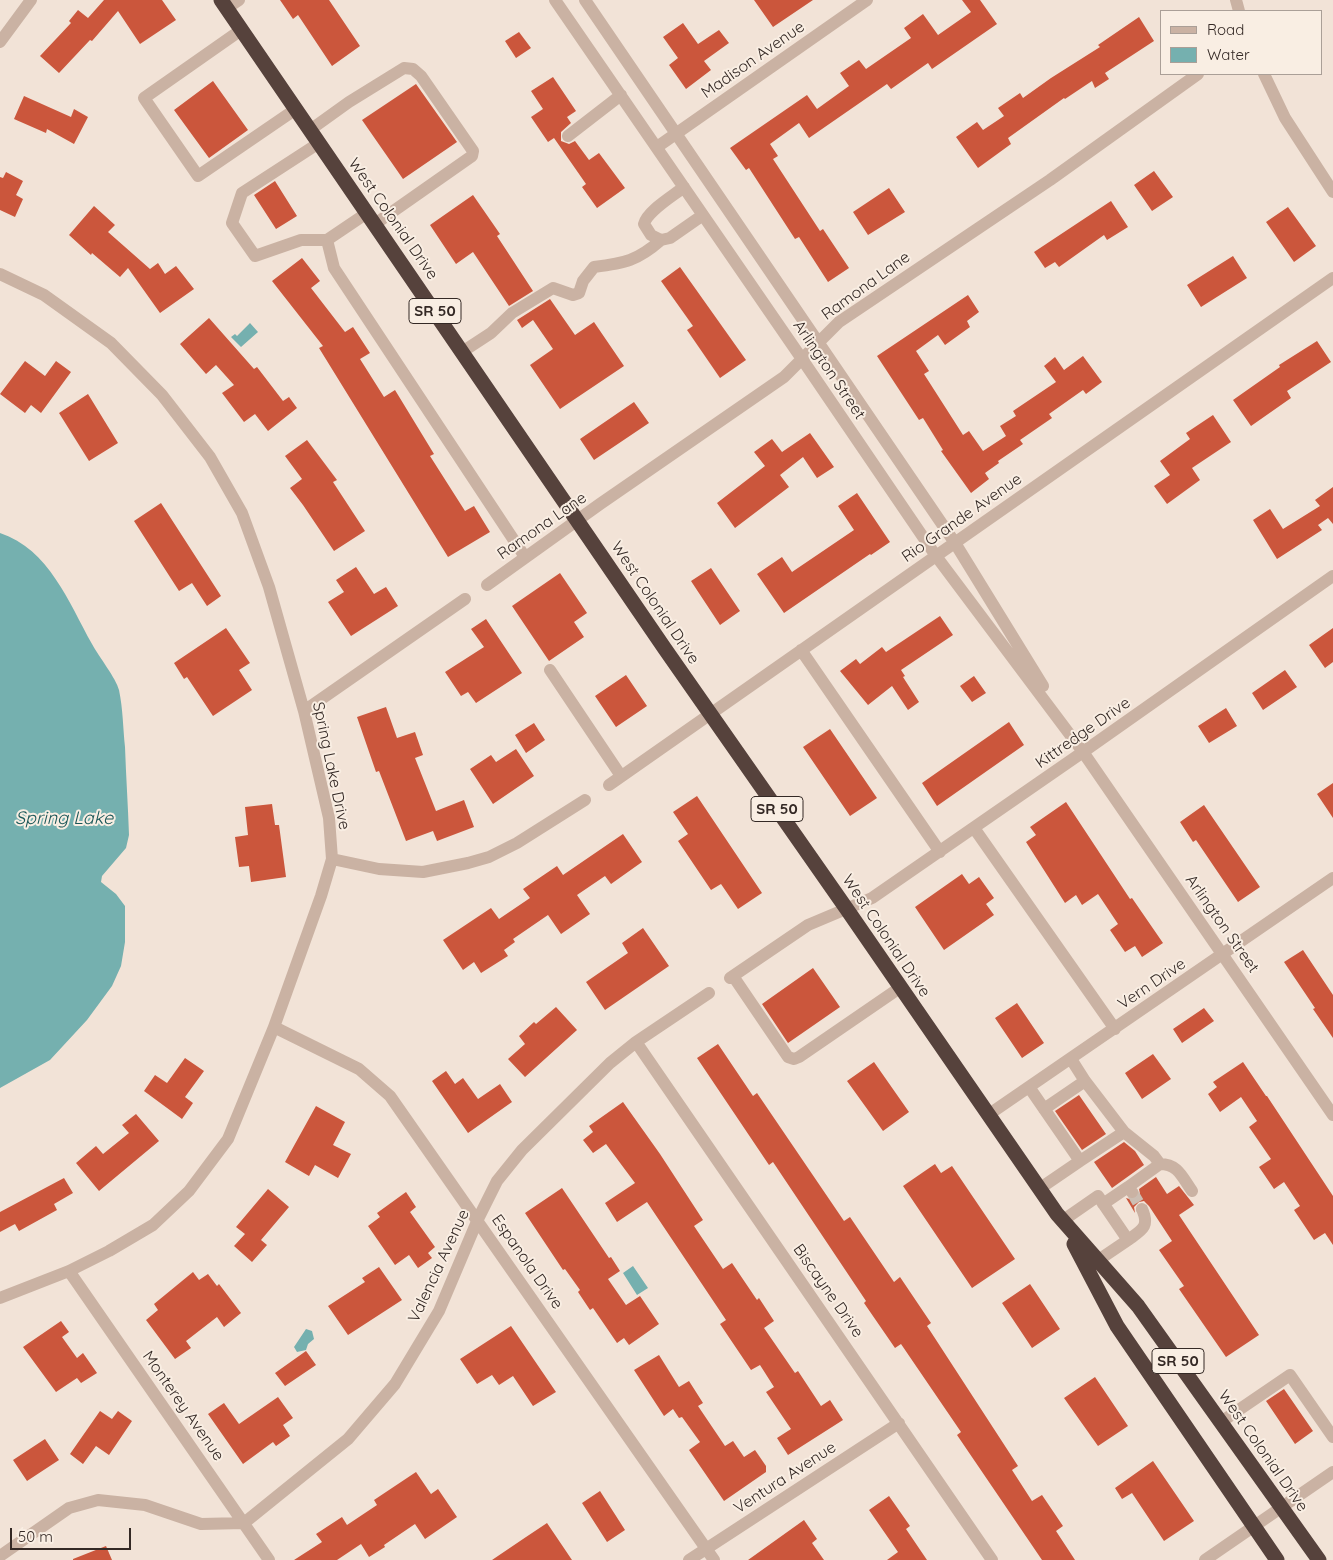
<!DOCTYPE html>
<html>
<head>
<meta charset="utf-8">
<style>
	body { margin:0 }
	#map { position:relative; width:1333px; height:1560px; overflow:hidden; background:#f2e3d7; font-family:Quicksand,sans-serif }
	canvas { display:block }
	.legend { position:absolute; left:1160px; top:10px; width:162px; height:65px; box-sizing:border-box; background:#f9eee3; border:1px solid #aa9f97; margin:0; padding:6px 9px; list-style:none; font-size:15px; color:#342925 }
	.legend li { display:flex; align-items:center; gap:10px; height:25px }
	.legend b { width:25px; border:1px solid #aa9f97 }
	.scale { position:absolute; left:10px; top:1528px; width:121px; height:22px; box-sizing:border-box; border:2px solid #342925; border-top:0; padding-left:6px; font-size:15px; line-height:18px; white-space:nowrap; color:#342925; -webkit-text-stroke:4px #f9eee3; paint-order:stroke }
</style>
</head>
<body>
<div id="map">
<canvas width="1333" height="1560"></canvas>
<ul class="legend">
<li><b style="height:6px;background:#cab2a3"></b>Road</li>
<li><b style="height:14px;background:#75b0af"></b>Water</li>
</ul>
<div class="scale">50 m</div>
</div>
<script>
const c = document.querySelector('canvas').getContext('2d');
c.lineJoin = 'round';
function fillPath(path, color) { c.fillStyle = color; c.fill(path, 'evenodd'); }
function strokePath(path, color, width, dash) { c.strokeStyle = color; c.lineWidth = width; c.lineCap = dash ? 'butt' : 'round'; c.setLineDash(dash || []); c.stroke(path); }
function label(font, color, halo, rows, align = 'center') {
  c.font = font + ' Quicksand,sans-serif'; c.lineWidth = 4; c.setLineDash([]); c.textBaseline = 'middle'; c.strokeStyle = halo; c.fillStyle = color; for (const [text, x, y, turn = 0] of rows) {
    c.save(); c.translate(x, y); c.rotate((+turn || 0) * Math.PI / 180); c.textAlign = isNaN(turn) ? turn : align; if (halo) c.strokeText(text, 0, 0); c.fillText(text, 0, 0); c.restore();
  }
}
const water = new Path2D(`
	M250 323 258 332 241 347 231 337 235 334 237 336Z
	M0 533C49 549 69 603 92 644 99 657 116 678 119 690 123 709 123 728 125 747 126 776 128 806 129 835L126 848 102 876 101 882 116 894 125 906V942L121 966 112 986 87 1020 50 1060 0 1088Z
	M633 1266 648 1288 637 1295 623 1273Z
	M306 1329 312 1331 314 1339 308 1344 306 1350 297 1352 294 1347Z`);
const building = new Path2D(`
	M104 0H162L176 20 140 44 118 11 92 41 90 40 59 73 40 56 71 23 69 21 78 10 88 18Z
	M280 0H329L360 46 332 66 298 15 293 19Z
	M754 0H813L773 27Z
	M962 0H980L997 24 932 69 928 63 891 89 887 84 809 138 799 123 770 144 778 156 773 159 820 231 823 229 849 268 828 282 799 237 795 239 749 168 746 170 730 148 807 95 817 109 849 86 840 73 859 60 866 69 911 38 904 28 923 14 938 35 971 12Z
	M1139 17 1154 41 1105 73 1109 79 1095 88 1092 81 1065 99 1064 98 1008 138 1011 144 978 168 956 137 977 122 983 130 1004 116 998 108 1020 93 1023 98 1051 78 1100 47 1098 45Z
	M683 23 698 44 719 30 729 43 704 61 711 70 686 89 669 65 678 58 663 37Z
	M519 32 531 48 516 58 505 41Z
	M553 77 576 111 567 117 571 123 561 132V141L569 144 575 141 589 160 599 153 625 188 597 208 582 187 586 184 554 138 548 142 531 117 543 109 531 91Z
	M213 81 248 130 209 158 174 110Z
	M416 84 457 142 403 179 362 120Z
	M24 96 71 117 74 109 88 117 74 144 47 129 46 133 14 119Z
	M1154 171 1173 197 1152 211 1134 185Z
	M6 172 23 181 16 195 23 199 15 217 0 210V177L3 178Z
	M275 181 297 216 276 229 254 195Z
	M889 188 905 212 868 235 853 212Z
	M473 195 500 234 497 236 533 291 509 306 473 252 456 264 430 225Z
	M1111 201 1128 227 1107 240 1104 235 1059 267 1055 262 1045 268 1034 252Z
	M94 206 115 225 108 232 150 269 158 263 165 274 176 266 194 289 160 313 128 268 120 277 92 253 91 255 69 235Z
	M1288 207 1316 246 1294 262 1266 222Z
	M1233 256 1247 278 1201 307 1187 285Z
	M302 258 320 281 311 288 345 332 353 327 370 353 360 359 384 397 395 390 434 454 430 456 465 511 474 506 490 532 448 557 319 348 323 346 272 281Z
	M680 267 746 360 720 378 687 330 693 326 661 281Z
	M968 295 979 312 967 321 970 327 945 345 938 335 916 351 929 371 924 374 963 435 969 431 983 451 1006 436 1000 426 1016 416 1013 411 1056 382 1044 366 1055 357 1064 370 1083 356 1102 382 1086 394 1083 390 1049 414 1052 418 1020 440 1023 444 998 461 999 463 985 473 989 479 971 493 941 451 943 450 923 418 919 420 877 356Z
	M550 299 575 335 594 322 624 366 560 409 530 365 553 349 533 320 522 328 517 320Z
	M209 318 254 369 257 367 283 401 289 397 297 408 268 431 255 414 244 422 222 393 234 385 216 365 206 374 180 344Z
	M1317 341 1331 362 1287 391 1291 398 1251 426 1233 400 1280 367 1279 365Z
	M25 361 45 376 56 361 71 372 41 413 31 405 25 413 0 394Z
	M88 394 118 443 89 461 59 413Z
	M634 402 649 423 594 460 580 439Z
	M1213 415 1231 442 1192 468 1200 480 1167 504 1154 486 1170 475 1160 461 1190 439 1186 433Z
	M810 433 834 467 817 478 803 457 780 475 789 487 735 528 717 503 765 466 754 452 772 439 782 452Z
	M307 440 337 480 333 482 365 531 334 551 303 505 290 488 302 479 285 456Z
	M1333 487V524L1328 518 1318 525 1322 530 1277 559 1253 520 1270 509 1283 529 1320 506 1315 500Z
	M857 493 890 542 871 555 870 554 784 613 757 574 782 557 792 572 854 530 838 506Z
	M161 503 221 596 207 606 192 583 179 591 134 521Z
	M356 567 374 594 386 587 398 606 351 636 328 602 344 592 336 580Z
	M711 568 740 611 720 625 691 581Z
	M560 573 587 613 574 622 584 637 549 661 512 606Z
	M940 616 953 635 901 670 905 676 903 677 919 702 908 710 892 686 868 705 840 671 856 659 860 664 882 647 886 652Z
	M486 619 522 673 476 703 468 692 461 696 445 672 484 647 471 629Z
	M226 628 250 663 239 670 252 690 213 716 187 677 184 679 174 663Z
	M1333 628V662L1325 668 1309 645Z
	M1285 670 1297 687 1263 710 1252 693Z
	M626 675 647 706 616 727 595 696Z
	M974 676 986 693 972 702 960 686Z
	M386 707 397 738 415 732 423 755 415 758 436 811 464 800 474 827 437 841 433 831 406 841 379 771 376 772 357 717Z
	M1226 708 1237 726 1209 743 1198 726Z
	M1009 722 1024 745 937 806 922 783Z
	M534 723 545 740 526 753 515 735Z
	M830 729 877 798 850 816 803 747Z
	M516 749 534 776 493 804 470 769 491 755 496 762Z
	M1333 783V818L1317 794Z
	M697 796 762 893 738 909 721 884 711 890 678 841 688 834 673 812Z
	M1066 802 1130 899 1132 898 1163 943 1142 957 1135 946 1125 952 1110 930 1118 924 1098 894 1082 905 1076 895 1065 903 1026 842 1036 835 1030 827Z
	M272 804 275 825H279L286 877 251 882 249 866 239 867 235 837 248 835 245 807Z
	M1204 805 1260 887 1238 902 1196 840 1193 842 1180 822Z
	M623 834 642 862 611 884 605 876 577 895 590 914 561 934 548 915 513 939 515 942 504 950 508 956 481 973 474 962 463 970 443 940 491 908 499 919 530 898 523 889 557 866 563 875Z
	M962 874 969 884 979 877 994 898 986 904 994 915 944 950 915 907Z
	M643 928 669 966 605 1010 586 982 628 953 622 943Z
	M1303 950 1333 995V1038L1313 1009 1315 1008 1284 962Z
	M813 968 840 1007 788 1043 762 1004Z
	M1017 1003 1044 1043 1022 1058 995 1018Z
	M556 1007 577 1030 525 1077 508 1059 525 1044 519 1036 534 1022 536 1024Z
	M1204 1008 1214 1021 1182 1043 1173 1029Z
	M718 1044 753 1096 757 1093 844 1221 850 1217 894 1282 900 1277 931 1323 927 1326 1018 1466 1012 1470 1032 1501 1042 1495 1063 1526 1056 1531 1075 1560H1042L957 1435 961 1432 901 1344 895 1348 864 1303 866 1301 773 1162 769 1165 697 1058Z
	M1153 1054 1171 1079 1142 1099 1125 1073Z
	M185 1058 204 1071 185 1097 193 1103 182 1119 144 1091 155 1075 167 1083Z
	M874 1062 909 1112 883 1131 847 1081Z
	M1243 1062 1266 1096H1267L1333 1196V1245L1325 1233 1314 1240 1294 1210 1300 1206 1284 1182 1274 1189 1259 1167 1271 1159 1249 1127 1257 1121 1241 1097 1220 1112 1208 1094 1217 1087 1213 1082Z
	M446 1071 455 1084 463 1078 478 1099 500 1084 512 1102 468 1133 432 1081Z
	M1079 1095 1106 1134 1082 1150 1055 1111Z
	M623 1102 660 1154 703 1220 694 1226 723 1269 732 1263 757 1300 759 1298 774 1321 764 1328 795 1373 798 1371 821 1406 830 1400 843 1420 788 1455 777 1438 791 1429 766 1392 774 1387 760 1365 751 1370 720 1324 726 1320 647 1202 617 1222 605 1203 635 1183 606 1144 593 1153 583 1140 593 1132 589 1126Z
	M316 1106 345 1122 333 1145 351 1154 338 1178 315 1165 309 1176 285 1162Z
	M136 1114 159 1141 99 1191 76 1163 96 1146 103 1154 129 1133 122 1125Z
	M1124 1142 1135 1151 1144 1165 1112 1188 1094 1162Z
	M935 1164 941 1173 952 1166 1015 1259 972 1288 903 1186Z
	M1156 1177 1167 1194 1179 1186 1194 1205 1179 1215 1259 1335 1226 1357 1179 1289 1184 1286 1159 1250 1172 1241 1149 1206 1144 1201 1139 1202 1134 1207 1135 1213 1126 1198 1133 1200 1137 1199 1140 1194 1139 1189Z
	M64 1178 73 1193 54 1204 57 1210 19 1231 15 1224 0 1232V1212Z
	M562 1188 609 1258 611 1257 620 1271 608 1279 626 1305 640 1296 659 1324 629 1345 624 1338 617 1343 593 1308 590 1310 578 1292 580 1290 565 1269 563 1270 525 1213Z
	M268 1189 289 1207 261 1240 267 1245 252 1262 234 1246 245 1234 236 1227Z
	M406 1192 416 1207 410 1212 435 1247 428 1253 432 1258 418 1268 409 1255 395 1265 368 1226 380 1217 377 1213Z
	M379 1267 402 1300 348 1335 328 1306 365 1282 362 1278Z
	M193 1272 199 1280 208 1274 217 1286 219 1284 241 1313 224 1327 217 1317 186 1341 191 1348 175 1359 146 1320 158 1310 154 1304Z
	M1030 1284 1060 1329 1032 1348 1002 1303Z
	M61 1321 69 1332 62 1337 77 1358 83 1353 97 1373 81 1383 77 1378 56 1392 23 1347Z
	M511 1326 556 1392 533 1406 513 1376 499 1385 492 1375 477 1384 460 1359Z
	M306 1351 316 1365 285 1386 275 1373Z
	M659 1355 679 1387 689 1381 703 1403 698 1406 725 1446 733 1441 744 1457 755 1450 766 1466V1472L724 1501 689 1450 700 1442 682 1417 679 1418 673 1409 664 1416 634 1370Z
	M1095 1377 1128 1426 1098 1446 1064 1398Z
	M1284 1389 1313 1431 1295 1444 1266 1401Z
	M278 1397 293 1418 283 1425 290 1436 276 1446 273 1442 243 1464 208 1414 224 1403 239 1424Z
	M100 1411 112 1419 118 1411 132 1421 109 1455 96 1446 83 1464 70 1454Z
	M45 1439 59 1460 27 1481 13 1460Z
	M1153 1461 1194 1521 1164 1541 1132 1493 1122 1499 1115 1488Z
	M416 1472 431 1494 438 1489 457 1517 425 1539 415 1524 384 1545 385 1547 369 1557 361 1544 337 1560H294L322 1542 316 1534 342 1517 347 1525 377 1505 374 1500Z
	M600 1491 625 1530 607 1542 582 1503Z
	M889 1496 910 1526 906 1529 927 1560H887L898 1552 869 1510Z
	M804 1520 817 1539 812 1543 824 1560H748Z
	M547 1523 572 1560H492L526 1537Z
	M106 1546 112 1560H73V1559Z`);
const minorTunnel = new Path2D(`
	M1132 1192 1142 1209`);
const minor = new Path2D(`
	M555 0 802 359 936 556 1083 752 1333 1115
	M585 0 955 543 1043 686
	M1236 0 1239 11
	M227 8 239 0
	M241 30 144 98 198 176 296 109
	M0 42 31 0
	M1264 74 1285 118 1333 192
	M310 130 349 102 404 68 413 69 421 76 473 151 472 156 375 224
	M568 136 621 95
	M319 143 242 193 232 223 255 256 301 240H327
	M657 147 867 0
	M684 187C673 196 647 211 644 224L651 235 661 240 670 238 703 215
	M367 213 327 240 334 268 525 557
	M0 274 44 295 111 343 162 395 210 457 242 513 269 587 304 711 329 818 332 859 321 896 274 1027 228 1139 189 1191 153 1225 109 1251 69 1271 0 1298
	M462 352 491 333 512 313 553 288 573 295 579 293 583 281 594 267C625 263 637 261 661 240
	M487 585 600 504 784 377 839 322 1050 180 1198 74
	M801 650 940 852
	M550 670 621 776
	M304 711 465 599
	M609 785 1333 278
	M974 828 1115 1029
	M332 859 379 869 423 872 468 863 489 857 517 843 585 800
	M733 976 788 1057 794 1059 799 1057 901 987
	M730 978 808 925 872 898 1083 752 1333 576
	M274 1027 359 1069 390 1096 714 1560
	M636 1042 992 1560
	M1071 1059 1085 1081 1124 1132 1154 1156 1160 1164 1128 1187 1132 1192
	M1029 1087 1080 1161 1039 1189
	M1044 1109 1085 1081
	M988 1115 1333 878
	M1080 1161 1124 1132
	M1160 1164C1178 1164 1182 1177 1192 1191
	M1103 1204 1128 1187
	M1062 1221 1098 1196 1128 1240C1142 1230 1150 1227 1142 1209
	M1097 1261 1128 1240
	M69 1271 269 1560
	M1221 1422 1290 1375 1333 1437
	M0 1556 69 1508 98 1500 145 1505 201 1524 244 1523 348 1439 395 1384 439 1311 478 1219 497 1181 522 1150 610 1063 636 1042 709 993
	M689 1560 899 1423
	M1205 1560 1333 1472`);
const highway = new Path2D(`
	M221 0 665 649 846 908 1057 1214 1138 1306 1319 1560
	M1074 1244 1117 1326 1277 1560`);
const shields = [
	[435,311,52],
	[777,809,52],
	[1178,1361,52]
];
const shieldNames = [
	["SR 50",435,311],
	["SR 50",777,809],
	["SR 50",1178,1361]
];
const streetNames = [
	["Madison Avenue",753,60,-35],
	["West Colonial Drive",393,219,55],
	["Ramona Lane",866,286,-36],
	["Arlington Street",829,370,56],
	["Rio Grande Avenue",962,518,-35],
	["Ramona Lane",542,526,-35],
	["West Colonial Drive",655,603,56],
	["Kittredge Drive",1083,733,-35],
	["Spring Lake Drive",331,766,78],
	["Arlington Street",1222,924,55],
	["West Colonial Drive",886,936,56],
	["Vern Drive",1152,984,-34],
	["Espanola Drive",527,1262,55],
	["Valencia Avenue",439,1266,-65],
	["Biscayne Drive",828,1291,55],
	["Monterey Avenue",183,1406,55],
	["West Colonial Drive",1263,1451,55],
	["Ventura Avenue",785,1478,-33]
];
const waterNames = [
	["Spring Lake",64,819]
];
fillPath(water, '#75b0af');
fillPath(building, '#cb563c');
strokePath(minorTunnel, '#ccbeb3', 12, [12, 6]);
strokePath(minor, '#cab2a3', 12);
strokePath(highway, '#56423c', 15);
for (const [x, y, w] of shields) { const box = new Path2D(); box.roundRect(x - w / 2, y - 12.5, w, 25, 4); c.fillStyle = '#f9eee3'; c.fill(box); strokePath(box, '#342925', 1); }
label('bold 15px', '#342925', null, shieldNames);
label('16px', '#342925', '#f9eee3', streetNames);
label('italic 18px', '#195657', '#f9eee3', waterNames);
</script>
</body>
</html>
